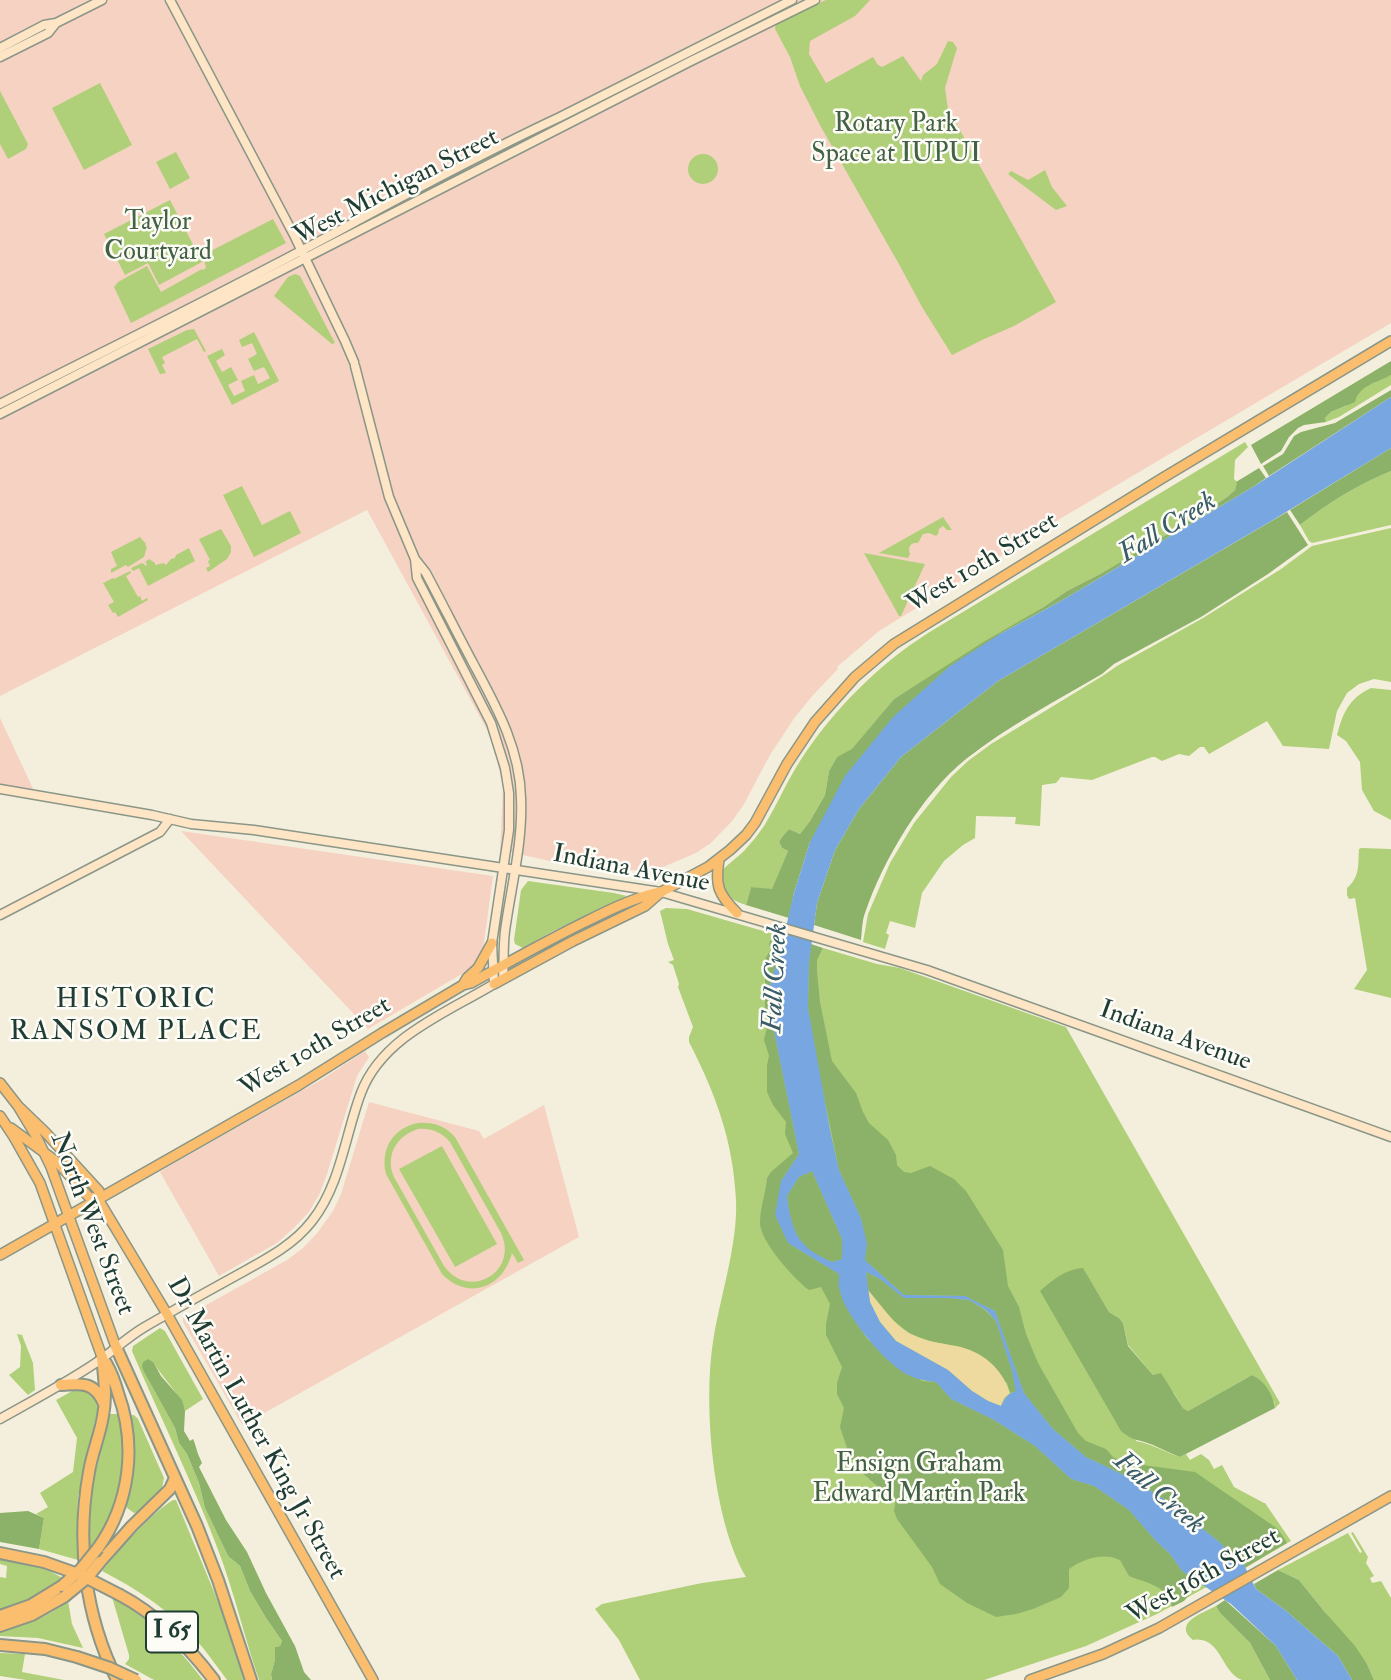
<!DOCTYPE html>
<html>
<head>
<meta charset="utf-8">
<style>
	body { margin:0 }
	canvas { display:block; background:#f4efdc }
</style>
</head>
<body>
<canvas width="1391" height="1680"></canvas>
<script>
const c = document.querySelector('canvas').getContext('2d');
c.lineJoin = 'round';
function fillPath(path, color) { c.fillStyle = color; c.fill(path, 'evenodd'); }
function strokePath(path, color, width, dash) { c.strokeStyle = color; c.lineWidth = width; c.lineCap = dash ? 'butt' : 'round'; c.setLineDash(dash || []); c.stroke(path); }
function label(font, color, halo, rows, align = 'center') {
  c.font = font + ' "IM FELL Double Pica",serif'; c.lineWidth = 5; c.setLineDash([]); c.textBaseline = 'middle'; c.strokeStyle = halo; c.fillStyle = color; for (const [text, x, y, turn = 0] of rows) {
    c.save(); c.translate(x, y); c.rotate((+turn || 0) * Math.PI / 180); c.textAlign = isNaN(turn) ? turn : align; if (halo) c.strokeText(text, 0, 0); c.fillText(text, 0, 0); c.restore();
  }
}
const built = new Path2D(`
	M0 0H1391V323L1031 536 990 563 879 631 837 667 838 669 814 694 795 717 770 755 744 804 733 820 711 843 696 853 656 870 639 871 605 866 550 861 500 850 503 787 492 739 367 510 0 696Z
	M0 718 36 795 0 789Z
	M181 831 493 876 483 950 472 968 368 1029Z
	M365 1051 369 1057 357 1076 327 1174 320 1193 309 1212 293 1229 277 1243 219 1276 160 1172 169 1166 321 1080Z
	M369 1102 479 1131 484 1139 544 1105 579 1237 243 1425 241 1423 183 1322V1318L287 1260 303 1248 318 1232 333 1211 341 1194Z`);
const green = new Path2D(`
	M826 0H870L855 16 810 41 809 54 826 83 873 57 878 65 882 67 903 56 921 81 923 75 937 64 948 41 953 42 957 48 945 88 948 109 1056 302 1014 326 982 340 952 355 922 307 900 266 821 127 800 86 790 57 775 29 776 22Z
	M100 83 132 145 84 170 52 108Z
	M0 91 28 144 26 149 8 159 0 144Z
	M176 152 190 178 170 189 156 162Z
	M688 169a15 15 0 1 1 30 0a15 15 0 1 1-30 0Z
	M1045 170 1052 187 1067 206 1056 210 1008 174 1011 171 1028 180Z
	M170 200 202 262 159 285 148 263 125 275 104 234Z
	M273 219 286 243 131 323 114 287 118 282 147 266 161 292 202 269 203 270 206 268 203 255Z
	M295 274 300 276 335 343 332 344 274 296 288 277Z
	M194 329 206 351 204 352 197 339 162 357 165 363 162 365 166 373 160 374 148 349 187 330Z
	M254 332 279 381 232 405 207 356 222 349 225 355 216 361 222 372 231 367 238 380 228 385 234 396 245 391 241 381 254 375 258 384 270 378 264 367 254 371 248 359 257 354 252 343 242 347 239 340Z
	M1391 375V385L1339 417 1326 422 1325 418 1331 412 1346 406 1362 388Z
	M1245 442 1248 447 1235 460 1234 479 1238 483 1235 490 1227 497 1203 513 1100 574 1067 591 1042 608 894 699 852 750 837 757 829 771 825 795 810 821 800 834 789 829 782 837 779 842 782 848 788 851 772 890 751 887 746 905C726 898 723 894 720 873 727 864 736 859 744 851 751 843 758 835 764 826 777 805 787 781 800 761 833 710 878 665 928 633Z
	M1391 471V525L1312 543 1309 541 1300 525C1328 503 1357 485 1391 471Z
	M242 486 262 525 290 511 301 533 254 557 223 495Z
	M943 517 952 530H947L943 526 939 529 938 534 936 536 929 533 923 534 918 543H914C909 545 908 549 910 554L908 558 879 553Z
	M1391 528V682L1374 679 1359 684 1347 693 1337 711 1329 749 1283 746 1267 721 1209 754 1204 747H1200L1189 756 1179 754 1162 761 1155 757H1152L1092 780 1061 777 1056 783 1042 785 1040 826 1015 824 1016 817 976 816 975 838 963 845 944 861 922 893 915 928 890 921 886 933 889 935 885 949 863 942 868 914 890 863 914 823 951 777 968 761 991 744 1104 675 1117 666 1203 618 1281 569 1312 546Z
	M221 529 231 546V552L227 559 208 572 206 568 210 566 208 561 210 560 199 539Z
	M140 537 146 544 145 545 147 547 144 557 128 567 126 565 111 573V569L117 566 111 552Z
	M189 548 195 561 148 586 139 568 133 571 131 568 142 563 146 566 147 564 145 562 149 559 155 563V565L164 563 166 565 171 559 175 558 176 555Z
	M864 553 925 564 901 616H899Z
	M130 571 131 573 126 576 138 597 140 596 142 601 147 598 148 600 118 617 115 612 113 613 108 605 114 602 103 583 113 578 114 579Z
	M1371 688 1391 690V820L1374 811 1362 790 1360 762 1346 741 1337 735C1343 713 1349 698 1371 688Z
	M1361 848 1391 849V998L1354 989 1367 970 1355 898 1349 899 1347 895V888C1360 877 1358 865 1359 849Z
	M528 881 614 893 627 896 553 931 523 948 515 944 514 940 521 890Z
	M666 908 687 909 784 937V940L821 952 823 948 877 964 900 968 1066 1027 1280 1403 1275 1408 1274 1402 1252 1375 1188 1411 1183 1408 1174 1393 1153 1375 1128 1345 1123 1323 1119 1318 1109 1312 1083 1269 1136 1441C1152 1444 1165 1452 1180 1457L1186 1454 1190 1460 1201 1454 1209 1460 1214 1469 1222 1465 1234 1487 1264 1503H1265L1291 1541 1157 1614 1086 1646 984 1680H640L619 1640 595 1609 602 1604 702 1583 746 1577C713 1520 703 1407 713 1342 720 1296 738 1245 736 1200 733 1140 716 1095 689 1042V1037L693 1027 678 987 679 984 673 965 668 962 674 960 668 944 660 911Z
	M418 1123C433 1122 445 1126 455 1137L524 1260 518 1263 512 1253C503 1288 468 1301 442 1274L386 1174C380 1149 393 1128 418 1123ZM418 1129C431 1128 441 1132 450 1142L501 1233C519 1272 469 1301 444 1266L394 1177C385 1156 396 1136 418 1129Z
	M442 1146 497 1244 455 1267 399 1169Z
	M160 1328 165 1331 203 1399 185 1411C179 1392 164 1380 154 1363L144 1372 175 1428 179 1443 187 1454 199 1483 205 1508 228 1556 240 1566 250 1591 266 1618 282 1641 280 1646 275 1647V1660L271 1674 272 1680H259C244 1636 234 1591 217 1547 192 1481 160 1417 132 1351L133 1346Z
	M17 1334 22 1335 33 1363 35 1390 28 1395 9 1375 20 1367 21 1346Z
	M74 1390C88 1390 93 1395 98 1408L78 1497 77 1517 78 1560 39 1549 44 1518 36 1514 48 1507 40 1493 73 1472 77 1438 56 1400Z
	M110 1414H119L124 1442 122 1483 108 1525 89 1552C84 1505 99 1460 110 1414Z
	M131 1415H134L138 1419 164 1478 162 1488 138 1512 134 1513 127 1508 126 1505 131 1479 129 1418Z
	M173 1500H176L229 1628 247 1680H227C217 1667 208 1653 197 1641 171 1611 137 1589 102 1571 119 1550 151 1513 173 1500Z
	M1353 1532 1368 1557 1366 1563 1374 1576 1370 1578 1372 1583 1381 1581 1391 1598V1680H1374L1367 1664 1299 1580 1278 1570 1348 1533 1360 1553 1362 1552 1351 1533Z
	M0 1559C25 1563 42 1565 64 1579L29 1600 0 1610V1577L6 1578 7 1566 0 1564Z
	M112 1597C148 1616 179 1648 203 1680H154L125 1664 129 1659V1655Z
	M68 1601 72 1624 83 1648 38 1638 0 1636V1631C24 1626 48 1617 68 1601Z
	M1216 1606 1220 1613 1250 1643 1270 1680C1262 1680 1249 1680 1242 1680 1221 1673 1221 1635 1193 1640 1172 1623 1203 1613 1216 1606Z
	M0 1653 25 1654 22 1672 64 1680H26L0 1676Z`);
const forest = new Path2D(`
	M1391 361V375C1377 383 1359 385 1355 402L1331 412 1325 418 1326 422 1304 425 1298 428 1289 437 1281 451 1261 464 1251 445Z
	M1391 390V397L1269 476 1263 466 1283 454 1294 436 1301 432 1335 423Z
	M1391 448V471C1357 485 1328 503 1300 525L1290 510Z
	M1259 468 1266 478 1253 487 1061 601 1000 634 810 842 794 893 789 918 746 905 751 887 772 889 788 851 782 848 779 842 782 837 789 829 800 834 810 821 825 795 829 771 837 757 852 749 894 699 985 641 1042 608 1067 591 1100 574 1203 513 1227 497 1235 490 1237 483 1236 482Z
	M1287 512 1308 545 1268 574 1201 617 1114 664 1102 674C1056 701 1008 726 966 759 922 794 883 860 865 913 862 921 862 931 861 940L814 925 817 903 835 850 859 809 901 757 998 681Z
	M781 936 784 937 769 989 775 1036 799 1154 781 1181 788 1243 839 1274 840 1292 850 1314 868 1340 922 1381 936 1382 951 1399 994 1420 1035 1446 1071 1479 1094 1486 1129 1510 1156 1541 1170 1554 1182 1571 1200 1582 1184 1601 1172 1607C1169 1586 1146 1583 1129 1576L1120 1560C1103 1552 1083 1559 1069 1569V1588L1061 1597 1033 1609 1016 1614 996 1617 967 1603 940 1584 932 1567 897 1519 894 1511 896 1499 891 1493 876 1485 859 1470 850 1457 840 1427 844 1408 837 1394V1383L842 1367 826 1335V1324L830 1304 821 1287 809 1290C794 1279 760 1241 760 1223 760 1207 766 1193 767 1178L771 1172 793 1153 785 1134 786 1122 773 1105 767 1092V1065L769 1056 764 1040 768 1023 765 1015V959L771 949 769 944 772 937Z
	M811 944 823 948 817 960V971L820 1002 832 1061 856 1093 863 1112 869 1123 888 1140 896 1155 897 1165 904 1172 911 1173 930 1166 954 1179 966 1191 1003 1250 1008 1286 1019 1307 1026 1334 1038 1363 1078 1433 1086 1441 1106 1449 1114 1458 1143 1465 1195 1472 1278 1529 1287 1543 1245 1568 1244 1565 1217 1540 1170 1503 1128 1477 1086 1457 1053 1429 1024 1393 995 1311 965 1296 904 1295 865 1260 866 1244 861 1218 839 1170 816 1058 808 1008 809 963Z
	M812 1171 842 1239V1259L832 1262 813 1254 799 1239 791 1222 787 1196 799 1177Z
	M1083 1268 1109 1312 1119 1318 1123 1323 1128 1346 1153 1375 1161 1373 1183 1408 1188 1411 1252 1375C1265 1382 1272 1392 1275 1408L1180 1457C1170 1453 1162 1449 1153 1445 1139 1439 1134 1442 1121 1431L1040 1291C1052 1280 1066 1269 1083 1268Z
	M866 1272 880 1279 904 1298H949L969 1300 985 1310 996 1321 1012 1371 1017 1391 1010 1393 1007 1383 960 1347 929 1341 909 1333 894 1321 868 1290Z
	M148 1359 154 1363 161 1376 182 1400 185 1411 184 1431 190 1441 193 1439 194 1441 198 1454 202 1463 199 1467 226 1520 247 1552 266 1593 295 1646 304 1672 311 1680H272L271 1674 275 1660V1647L280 1646 282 1641 266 1618 250 1591 240 1566 228 1556 205 1508 199 1483 187 1454 179 1443 175 1428 144 1372 142 1366 143 1362Z
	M28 1511 44 1518 39 1549 0 1542V1513Z
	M1278 1570 1299 1580 1324 1611 1355 1646 1367 1664 1374 1680H1352L1338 1656 1285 1610 1256 1589 1254 1584Z
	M1225 1600 1276 1646 1297 1680H1270L1250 1643 1220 1613 1216 1606Z`);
const sand = new Path2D(`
	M868 1290C880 1304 892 1323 909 1333 923 1341 940 1343 956 1346 982 1351 1002 1368 1010 1393L1004 1398 1001 1406 988 1401 972 1391 948 1370 896 1341 880 1322 870 1302Z`);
const water = new Path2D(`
	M1391 397V448L1273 520 998 681 901 757 859 809 835 850 817 903 809 963 808 1008 830 1130 839 1170 861 1218 867 1244 865 1260 904 1295 965 1296 995 1311 1024 1393 1053 1429 1086 1457 1128 1477 1170 1503 1217 1540 1244 1565 1256 1589 1285 1610 1338 1656 1352 1680H1297L1276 1646 1231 1604 1182 1571 1170 1554 1156 1541 1129 1510 1094 1486 1071 1479 1035 1446 994 1420 951 1399 936 1382C924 1381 910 1378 900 1370 880 1356 845 1315 840 1291 838 1286 839 1280 839 1274L788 1243 775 1215 781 1181 799 1154 775 1036 769 989 783 940 794 893 810 842 845 776 893 717 950 666 1000 634 1061 601 1253 487ZM812 1171 842 1239V1259L832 1262C797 1247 792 1232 787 1196L799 1177ZM866 1272 880 1279 904 1298H949L969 1300 986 1310 996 1321 1012 1371 1016 1391C1007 1394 1005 1398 1001 1406L988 1401 972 1391 948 1370 896 1341 880 1322 870 1302Z`);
const secondary = new Path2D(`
	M170 0 295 237 345 341 354 362
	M0 48 44 25 56 23 102 0
	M0 57 48 33 56 23
	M355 366 389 497 415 559 426 573C442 603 457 633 473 663 496 706 520 748 521 798 523 843 511 887 505 931 503 947 504 963 503 979
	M0 404C114 346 229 290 342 229 414 190 485 152 560 117L792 0
	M0 414 689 62 815 0
	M0 789 152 815 191 824 254 830 661 892 927 970 1391 1137
	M0 915 160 832 170 819
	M0 1419C32 1401 64 1384 94 1364 111 1353 125 1339 143 1328 172 1311 201 1295 230 1279 260 1262 291 1248 312 1221 341 1184 345 1135 361 1093 382 1037 446 1013 494 984L492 943 509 830V793L505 768 491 723 417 578 415 559`);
const primary = new Path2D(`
	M719 859C715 886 718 894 737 913
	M494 984 573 941 645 906 661 892 708 867 730 850 746 835 755 823 787 764 815 722 855 677 894 644 1161 479 1391 341
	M463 985 467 978 478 968 492 943
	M0 1083 18 1106 36 1136 51 1167 116 1347
	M18 1106 45 1132 99 1191 98 1199 167 1314 373 1680
	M0 1116 14 1137 40 1183 102 1357
	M11 1128 57 1162 89 1197 98 1199
	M0 1255 299 1085 382 1033 463 985 471 983C509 962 546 941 585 922 609 910 633 898 660 892
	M1030 1680 1103 1654 1159 1628 1391 1496`);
const highway = new Path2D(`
	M116 1347 197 1526 218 1580 251 1680
	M102 1357C104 1377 107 1396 103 1416 100 1435 92 1453 89 1472 76 1543 85 1616 117 1680
	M61 1385C82 1383 95 1382 104 1404
	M98 1548C130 1503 137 1445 118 1393 115 1382 111 1372 106 1363
	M0 1553 44 1562
	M100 1562 132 1526 170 1489 175 1478
	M120 1595C158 1615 188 1646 214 1680
	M0 1616 31 1605 62 1586
	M0 1626 32 1615 64 1597
	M0 1645 45 1649 77 1657`);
const highwayBridge = new Path2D(`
	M44 1562 81 1575 120 1595
	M62 1586 81 1569 98 1548
	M64 1597 87 1578 100 1562
	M77 1657 110 1668 136 1680`);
const shields = [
	[172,1632,52]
];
const shieldNames = [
	["I 65",172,1632]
];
const parkNames = [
	["Rotary Park",896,125],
	["Space at IUPUI",896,155],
	["Taylor",158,223],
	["Courtyard",158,253],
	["Ensign Graham",919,1465],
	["Edward Martin Park",919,1495]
];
const streetNames = [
	["West Michigan Street",397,188,-27],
	["West 10th Street",983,564,-31],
	["Indiana Avenue",631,870,11],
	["Indiana Avenue",1175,1037,20],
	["West 10th Street",316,1048,-31],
	["North West Street",91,1224,69],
	["Dr Martin Luther King Jr Street",255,1429,61],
	["West 16th Street",1204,1577,-29]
];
const waterNames = [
	["Fall Creek",1168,529,-32],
	["Fall Creek",777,978,-87],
	["Fall Creek",1158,1494,41]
];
const neighbourhoodNames = [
	["HISTORIC",136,1001],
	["RANSOM PLACE",136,1033]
];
fillPath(built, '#f6d2c3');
fillPath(green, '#afd078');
fillPath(forest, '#8bb268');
fillPath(sand, '#eeda9e');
fillPath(water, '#77a6e0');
strokePath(secondary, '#8a9688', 11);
strokePath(primary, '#8a9688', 12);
strokePath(highway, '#8a9688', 14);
strokePath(secondary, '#fde5c5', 8);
strokePath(primary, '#fabe6e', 9);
strokePath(highway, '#fabe6e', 10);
strokePath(highwayBridge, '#8a9688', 14, []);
strokePath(highwayBridge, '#fabe6e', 10);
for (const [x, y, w] of shields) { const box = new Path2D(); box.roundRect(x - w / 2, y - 20.5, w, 41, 5); c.fillStyle = '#fdfcf7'; c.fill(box); strokePath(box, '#1f3d34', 2); }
label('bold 24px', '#1f3d34', null, shieldNames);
label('26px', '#436245', '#fdfcf7', parkNames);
label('26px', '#1f3d34', '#fdfcf7', streetNames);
label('italic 28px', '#395c68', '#fdfcf7', waterNames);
c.letterSpacing = '2px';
label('28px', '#1f3d34', '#fdfcf7', neighbourhoodNames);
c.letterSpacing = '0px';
</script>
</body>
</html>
